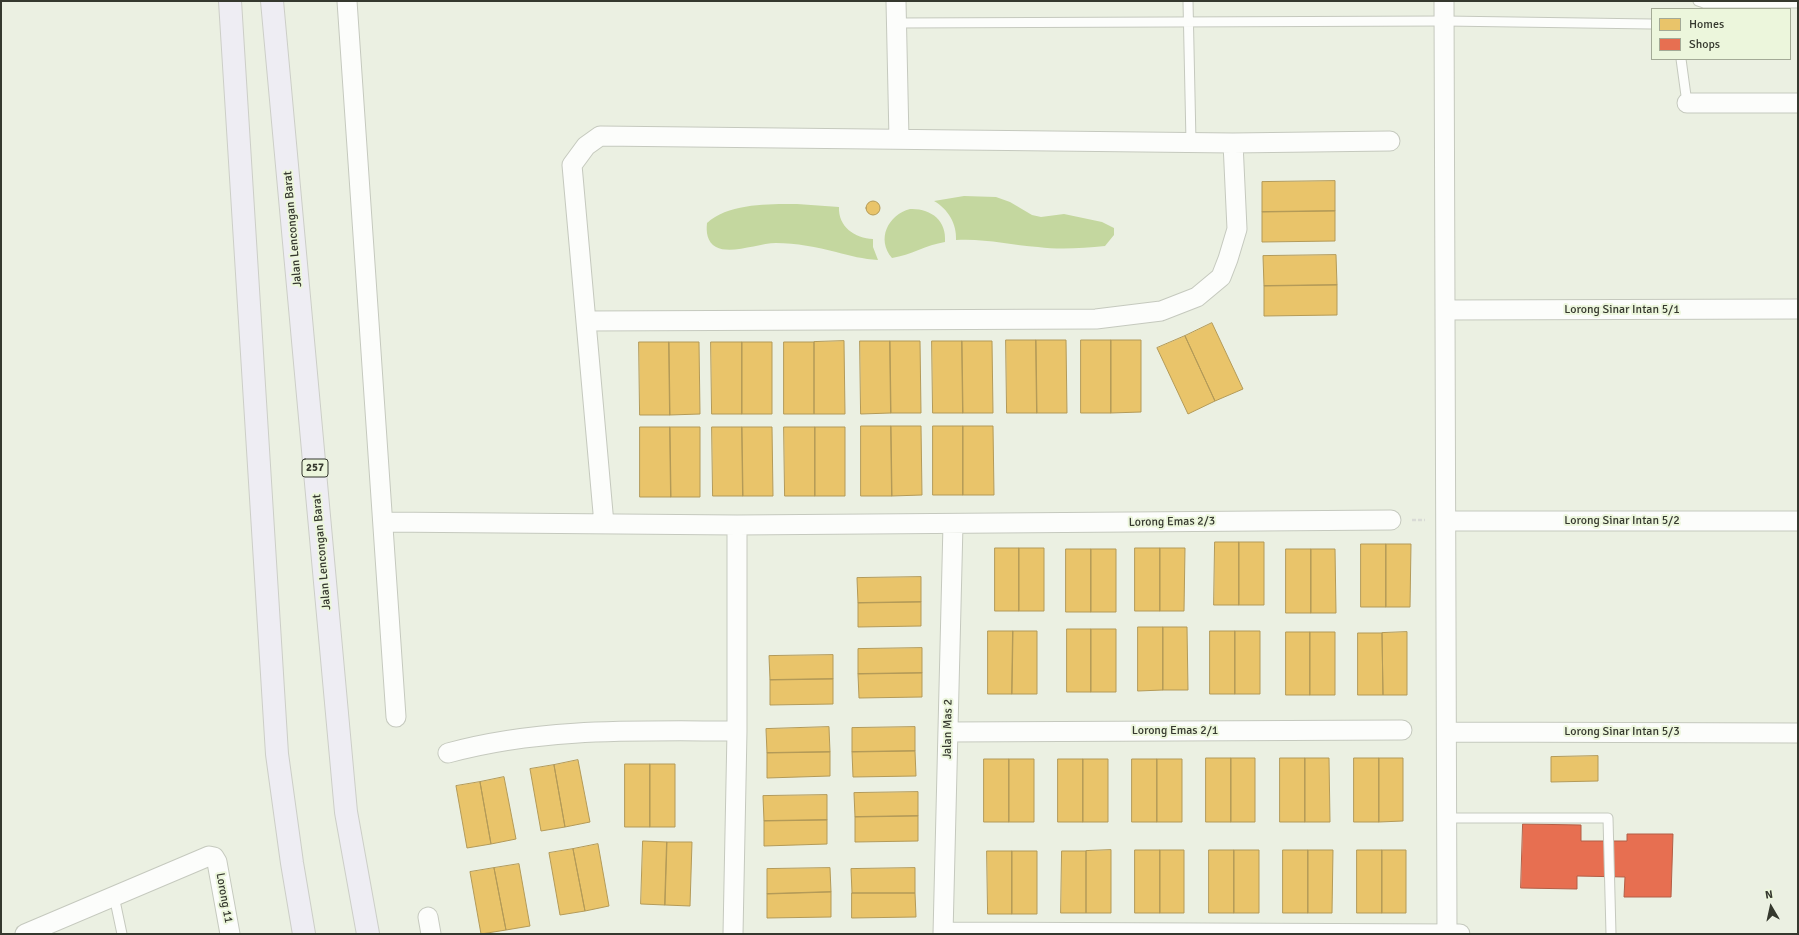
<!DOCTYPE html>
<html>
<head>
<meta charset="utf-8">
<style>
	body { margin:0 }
	#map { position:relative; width:1799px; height:935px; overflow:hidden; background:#ebf0e2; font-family:Signika,sans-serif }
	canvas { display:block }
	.frame { position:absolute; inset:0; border:2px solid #35382e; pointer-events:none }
	.legend { position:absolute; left:1651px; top:8px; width:140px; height:52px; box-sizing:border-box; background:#ecf6dc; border:1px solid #a3aa96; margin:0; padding:5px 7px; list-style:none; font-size:12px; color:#35382e }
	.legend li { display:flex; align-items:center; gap:8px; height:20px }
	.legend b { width:20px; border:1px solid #a3aa96 }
	.north { position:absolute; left:1751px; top:887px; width:40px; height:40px; -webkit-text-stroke:3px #ecf6dc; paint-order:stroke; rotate:351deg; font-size:11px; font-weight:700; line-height:16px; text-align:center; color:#35382e }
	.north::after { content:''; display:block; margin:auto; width:14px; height:18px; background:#35382e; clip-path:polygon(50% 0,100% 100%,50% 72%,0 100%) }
</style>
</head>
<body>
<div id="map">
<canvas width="1799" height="935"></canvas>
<div class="frame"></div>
<ul class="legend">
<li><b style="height:11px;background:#e9c46a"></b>Homes</li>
<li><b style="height:11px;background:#e76f51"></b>Shops</li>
</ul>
<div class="north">N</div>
</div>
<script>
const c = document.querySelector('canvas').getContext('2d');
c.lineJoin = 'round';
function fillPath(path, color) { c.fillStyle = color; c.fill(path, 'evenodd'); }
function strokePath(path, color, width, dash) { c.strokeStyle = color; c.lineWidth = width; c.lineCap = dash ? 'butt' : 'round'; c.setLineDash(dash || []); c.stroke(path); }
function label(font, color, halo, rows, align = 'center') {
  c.font = font + ' Signika,sans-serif'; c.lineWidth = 4; c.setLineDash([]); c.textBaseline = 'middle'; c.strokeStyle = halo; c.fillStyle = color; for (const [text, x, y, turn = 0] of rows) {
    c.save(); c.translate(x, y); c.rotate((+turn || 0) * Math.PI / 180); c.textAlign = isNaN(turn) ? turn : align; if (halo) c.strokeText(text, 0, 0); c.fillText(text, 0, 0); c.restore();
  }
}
const water = new Path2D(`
	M964 196 996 197 1010 202 1032 215 1041 217 1064 214 1102 222 1114 228V235L1105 246C1083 248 1061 250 1038 247 1011 245 983 238 956 240 957 224 948 209 934 201Z
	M797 204 839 207C838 227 855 238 873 239V247L878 260C863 259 851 256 836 252 817 247 796 243 776 243 759 243 731 255 716 247 707 242 706 232 707 223 729 203 770 204 797 204Z
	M910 209C930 208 947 220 945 242 926 245 911 255 892 258 876 239 888 215 910 209Z`);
const homes = new Path2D(`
	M1335 181V211L1262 212V182Z
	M866 208a7 7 0 1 1 14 0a7 7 0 1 1-14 0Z
	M1335 211V241L1262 242V212Z
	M1336 255 1337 285 1264 286 1263 256Z
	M1337 285V315L1264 316V286Z
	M1212 323 1243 389 1215 401 1185 336Z
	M1185 336 1215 401 1188 414 1157 348Z
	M1006 340H1036L1037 413H1007Z
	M1036 340H1066L1067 413H1037Z
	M1081 340H1111V413H1081Z
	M1111 340H1141V412L1111 413Z
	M844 341 845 414H814V342Z
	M860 341H890L891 413 861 414Z
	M890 341H920L921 413H891Z
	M932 341H962L963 413H933Z
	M962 341H992L993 413H963Z
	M639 342H669L670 415H640Z
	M669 342H699L700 414 670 415Z
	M711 342H742V414H712Z
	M742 342H772V414H742Z
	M784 342H814V414H784Z
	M861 426H891L892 496H861Z
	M891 426H921L922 495 892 496Z
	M933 426H963V495H933Z
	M963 426H993L994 495H963Z
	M640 427H670L671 497H640Z
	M670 427H700V497H671Z
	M712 427H742L743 496H713Z
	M742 427H772L773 496H743Z
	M784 427H815V496H785Z
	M815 427H845V496H815Z
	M1215 542H1239V605H1214Z
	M1239 542H1264V605H1239Z
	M1361 544H1386V607H1361Z
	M1386 544H1411L1410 607H1386Z
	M995 548H1019V611H995Z
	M1019 548H1044V611H1019Z
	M1135 548H1160V611H1135Z
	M1160 548H1185L1184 611H1160Z
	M1066 549H1091V612H1066Z
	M1091 549H1116V612H1091Z
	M1286 549H1311V613H1286Z
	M1311 549H1335L1336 613H1311Z
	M921 577V602L858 603 857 578Z
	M921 602V626L858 627V603Z
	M1138 627H1163V690L1138 691Z
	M1163 627H1187L1188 690H1163Z
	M1067 629H1091V692H1067Z
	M1091 629H1116V692H1091Z
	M988 631H1013L1012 694H988Z
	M1013 631H1037V694H1012Z
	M1210 631H1235V694H1210Z
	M1235 631H1260V694H1235Z
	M1286 632H1310V695H1286Z
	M1310 632H1335V695H1310Z
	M1407 632V695H1383L1382 633Z
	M1358 633H1382L1383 695H1358Z
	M922 648V673L858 674V649Z
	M833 655V679L770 680 769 656Z
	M922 673V697L859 698 858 674Z
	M833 679V704L770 705V680Z
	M829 727 830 752 767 753 766 729Z
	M915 727V751L852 752V728Z
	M915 751 916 776 853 777 852 752Z
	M830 752V776L767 778V753Z
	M1598 756V781L1551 782V757Z
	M1206 758H1231V822H1206Z
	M1231 758H1255V822H1231Z
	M1280 758H1305V822H1280Z
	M1305 758H1329L1330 822H1305Z
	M1354 758H1379V822H1354Z
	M1379 758H1403V821L1379 822Z
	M984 759H1009V822H984Z
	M1009 759H1034V822H1009Z
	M1058 759H1083V822H1058Z
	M1083 759H1108V822H1083Z
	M1132 759H1157V822H1132Z
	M1157 759H1182V822H1157Z
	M578 760 590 822 565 827 554 765Z
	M625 764H650V827H625Z
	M650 764H675V827H650Z
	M554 765 565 827 541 831 530 769Z
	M504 777 516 839 491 844 480 782Z
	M480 782 491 844 467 848 456 786Z
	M918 792V816L855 817 854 793Z
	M827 795V820L764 821 763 796Z
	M918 816V841L855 842V817Z
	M827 820V844L764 846V821Z
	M643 841 667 842 665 905 641 904Z
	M667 842H692L690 906 665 905Z
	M598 844 609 906 585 911 573 849Z
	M573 849 585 911 560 915 549 853Z
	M1111 850V913H1086V851Z
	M1135 850H1160V913H1135Z
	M1160 850H1184V913H1160Z
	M1209 850H1234V913H1209Z
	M1234 850H1259V913H1234Z
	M1283 850H1308V913H1283Z
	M1308 850H1333L1332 913H1308Z
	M1357 850H1382V913H1357Z
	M1382 850H1406V913H1382Z
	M987 851H1012V914H988Z
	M1012 851H1037V914H1012Z
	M1062 851H1086V913H1061Z
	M519 864 530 926 506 930 494 868Z
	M494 868 506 930 481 934 470 872Z
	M830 868 831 892 767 894V869Z
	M915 868V893H852L851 869Z
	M831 892V917L767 918V894Z
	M852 893H915L916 917 852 918Z`);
const shops = new Path2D(`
	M1523 824 1581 825V841H1627V834H1673L1671 897H1624L1625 877 1577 876V889L1521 888Z`);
const path = new Path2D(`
	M1412 520H1425`);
const lane = new Path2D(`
	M1188 1 1191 142
	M1698 1 1704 3H1798
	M897 23 1445 21 1652 24
	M1681 59 1687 103
	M1447 818H1608L1611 934
	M114 896 122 934`);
const street = new Path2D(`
	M347 1 396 717
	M896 1 899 139
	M1444 1 1447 934
	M1687 103H1798
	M1445 310 1798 309
	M586 321 1096 319 1161 311 1197 297 1221 277 1228 259 1237 229 1233 143
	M1446 521H1798
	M383 522 737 525 1391 520
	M604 524 572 165 586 146 600 136 1233 143 1390 141
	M948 732 1402 730
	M1447 732 1798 733
	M448 753C542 727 641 731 737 731
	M428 917 431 934
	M943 932 1460 934
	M25 934 209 856 214 857 217 862 230 934
	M733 934 737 731V525
	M943 934 953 524`);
const highway = new Path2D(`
	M230 1 277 754 292 863 304 934
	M272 1 346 812 368 934`);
const shields = [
	[315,468,26]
];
const shieldNames = [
	["257",315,468]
];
const streetNames = [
	["Jalan Lencongan Barat",293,229,-95],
	["Lorong Sinar Intan 5/1",1622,310],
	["Lorong Sinar Intan 5/2",1622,521],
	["Lorong Emas 2/3",1172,522,-1],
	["Jalan Lencongan Barat",322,552,-95],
	["Jalan Mas 2",948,729,-89],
	["Lorong Emas 2/1",1175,731],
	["Lorong Sinar Intan 5/3",1622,732],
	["Lorong 11",224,898,80]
];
fillPath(water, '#c4d79f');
fillPath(homes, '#e9c46a');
strokePath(homes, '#b39a58', 1);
fillPath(shops, '#e76f51');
strokePath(shops, '#b25e46', 1);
strokePath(lane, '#c5c9be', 11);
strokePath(street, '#c5c9be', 21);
strokePath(highway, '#cccec7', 24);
strokePath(path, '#d9dbd6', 2.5, [4, 2]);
strokePath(lane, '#fcfdfb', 9);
strokePath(street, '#fcfdfb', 19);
strokePath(highway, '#eeedf3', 22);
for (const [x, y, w] of shields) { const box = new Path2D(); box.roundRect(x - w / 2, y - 9, w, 18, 3); c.fillStyle = '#ecf6dc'; c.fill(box); strokePath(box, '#35382e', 1); }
label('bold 11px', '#35382e', null, shieldNames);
label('12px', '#35382e', '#ecf6dc', streetNames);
</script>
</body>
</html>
